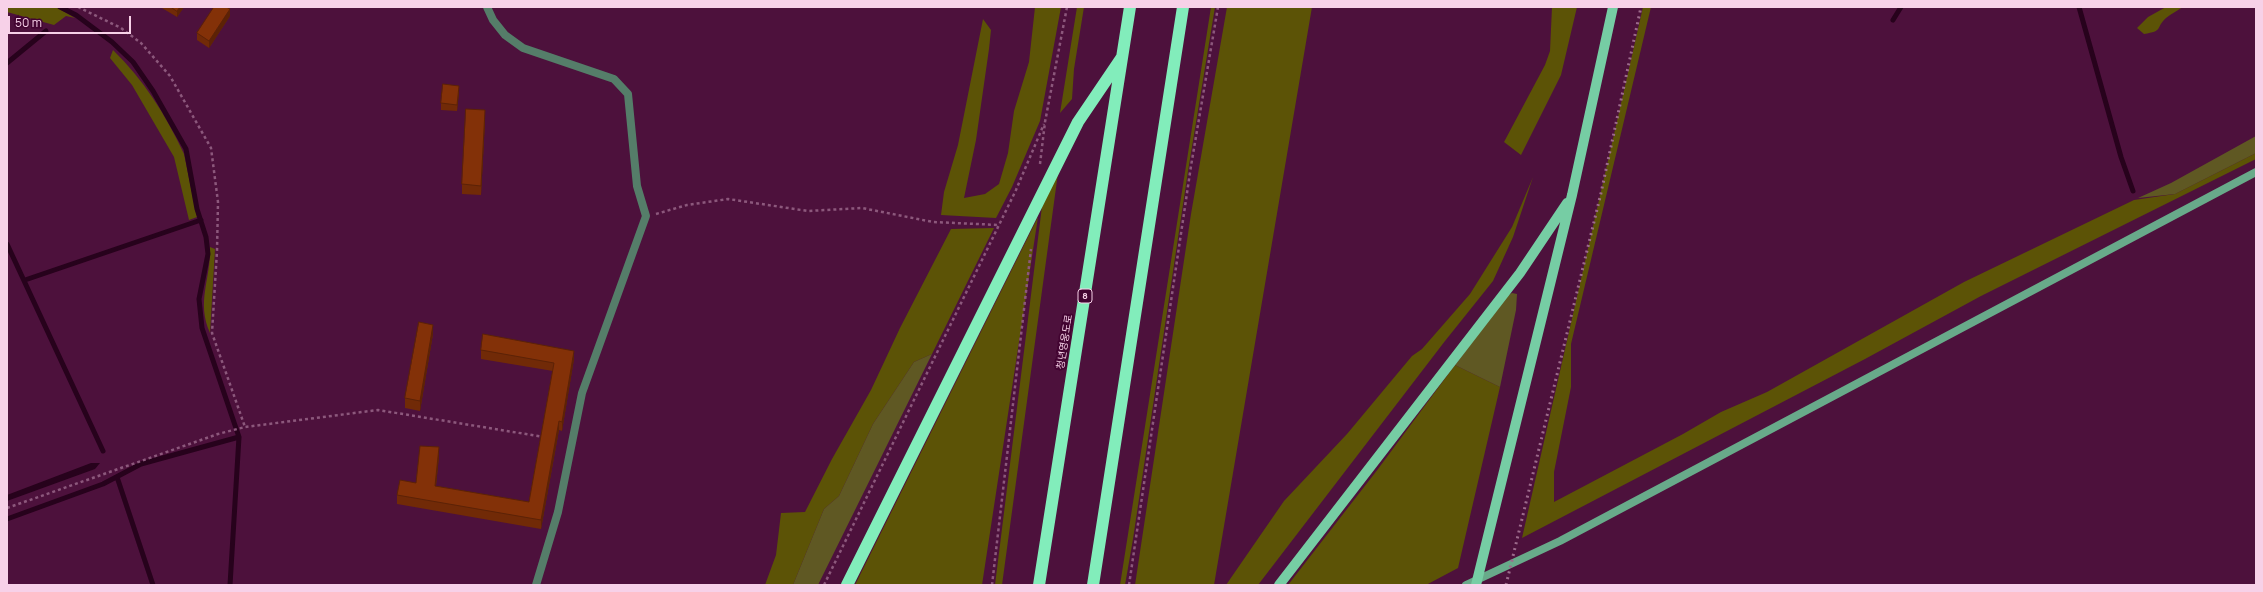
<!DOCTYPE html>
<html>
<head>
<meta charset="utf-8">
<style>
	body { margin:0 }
	#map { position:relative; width:2263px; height:592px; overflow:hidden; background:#4d113c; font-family:Manrope,sans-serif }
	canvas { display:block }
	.frame { position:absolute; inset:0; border:8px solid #f7d1e8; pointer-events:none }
	.scale { position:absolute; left:8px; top:16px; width:123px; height:18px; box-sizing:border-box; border:2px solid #f7d1e8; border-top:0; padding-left:5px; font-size:12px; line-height:14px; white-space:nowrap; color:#f7d1e8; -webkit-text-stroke:3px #420431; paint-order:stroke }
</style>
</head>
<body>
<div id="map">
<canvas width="2263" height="592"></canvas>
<div class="frame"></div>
<div class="scale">50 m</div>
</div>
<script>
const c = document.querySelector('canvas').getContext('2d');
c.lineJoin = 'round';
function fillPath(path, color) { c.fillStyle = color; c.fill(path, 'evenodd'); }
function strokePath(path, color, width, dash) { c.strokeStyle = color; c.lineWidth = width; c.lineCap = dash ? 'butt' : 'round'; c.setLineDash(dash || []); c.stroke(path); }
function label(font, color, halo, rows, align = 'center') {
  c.font = font + ' Manrope,"Noto Sans KR",sans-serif'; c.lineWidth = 4; c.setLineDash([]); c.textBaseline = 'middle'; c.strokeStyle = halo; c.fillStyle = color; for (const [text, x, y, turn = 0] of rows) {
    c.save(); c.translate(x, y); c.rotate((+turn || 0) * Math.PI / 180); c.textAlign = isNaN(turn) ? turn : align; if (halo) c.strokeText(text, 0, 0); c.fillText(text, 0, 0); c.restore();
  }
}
const green = new Path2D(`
	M7 7H56L75 18 66 16 54 25 7 12Z
	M1035 7H1061L1040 121 1012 187 996 218 941 215 944 192 958 145 983 19 991 30 989 49 976 140 964 198 985 194 999 184 1008 153 1014 111 1029 62Z
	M1077 7H1084L1074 69 1072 99 1060 113Z
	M1211 7H1215L1188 171 1133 539 1125 585H1120Z
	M1227 7H1312L1214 585H1135L1191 214Z
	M1552 7H1577L1561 75 1521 155 1504 142 1545 65 1550 51Z
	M1643 7H1651L1571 344V387L1554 472V502L1683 434 1721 412 1767 392 1964 282 2134 200 2175 194 2256 153V159L1981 296 1865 359 1522 538Z
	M2166 7H2183C2178 10 2171 14 2166 18 2155 28 2164 31 2144 34L2137 28 2148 17Z
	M113 50C143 79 166 115 184 154L197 217 189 220 174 157 132 85 110 58Z
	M1058 173 1002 585H995L1045 182Z
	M1533 177 1513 237 1493 281 1445 341 1258 585H1226L1284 501 1347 434 1412 356 1422 349 1470 294 1512 227Z
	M1038 217 982 585H855Z
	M994 228 932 354 914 362 873 424 839 496 824 509 793 585H765L776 555 781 513 805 512 832 459 871 390 900 328 951 229Z
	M210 247 215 249 210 333C196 301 211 280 210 247Z
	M1455 365 1500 387 1458 568 1426 585H1288L1378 469Z`);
const forest = new Path2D(`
	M2256 136V153L2175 194 2138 198 2171 183Z
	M1512 293 1517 294 1516 310 1500 387 1455 365 1507 296Z
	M932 354 818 585H793L824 509 839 496 873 424 914 362Z`);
const water = new Path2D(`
	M91 463H100L95 469 7 501V495Z`);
const stream = new Path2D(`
	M60 7 76 15 112 42 133 62 153 91 186 149 197 209 206 237 208 254 199 299 202 328 239 437 230 585
	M2079 7 2121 157 2133 191
	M1893 20 1901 7
	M7 63 46 31
	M7 244 103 451
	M25 280 201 220
	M117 477 153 585
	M7 519 103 484 141 464 239 437`);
const path = new Path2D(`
	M78 7 121 28 141 43 170 76 211 148 218 202 217 251 212 333 245 427
	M1040 164 1045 122 1067 7
	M656 214 687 205 728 199 808 211 862 208 933 222 999 225
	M7 508 218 434 245 427 378 410 544 437
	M824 585 1016 190 1044 124
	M992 585 1031 249
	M1129 585 1191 166 1218 7`);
const street = new Path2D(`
	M487 7 493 20 505 35 523 48 614 79 628 94 637 186 646 216 582 393 558 512 536 585`);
const secondary = new Path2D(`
	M1466 585 1560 541 2256 172`);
const primary = new Path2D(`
	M1279 585 1520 273 1567 203
	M1476 585 1572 195 1613 7`);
const highway = new Path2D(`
	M847 585 1078 122 1122 57
	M1039 585 1130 7
	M1093 585 1183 7`);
const rail = new Path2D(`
	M1506 585 1601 193 1641 7`);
const wall = new Path2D(`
	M162 7H184L177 17 162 8Z
	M230 16 209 48 197 40V33Z
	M459 92 457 111 441 110V103Z
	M485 120 481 195 462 194V184Z
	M433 334 420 411 405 408V398Z
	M481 350 574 359 562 431 559 430 541 529 397 504V495L416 483 439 456 436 486 529 502 553 371 481 359Z`);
const shadedWall = new Path2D(`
	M180 7H184L177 17V11Z
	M230 9V16L209 48V41Z
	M459 86V92L457 111V105Z
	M485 110V120L481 195V186Z
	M433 325V334L420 411V401Z
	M574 351V359L562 431V422Z
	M559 421V430L541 529V520Z
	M439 447V456L435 495V486Z`);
const building = new Path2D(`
	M171 7H180L177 11Z
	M214 7H226L230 9 209 41 197 33Z
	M443 84 459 86 457 105 441 103Z
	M466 109 485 110 481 186 462 184Z
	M419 322 433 325 420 401 405 398Z
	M483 334 574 351 562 422 559 421 541 520 397 495 400 480 416 483 420 446 439 447 435 486 529 502 554 363 481 350Z`);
const shields = [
	[1085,296,14]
];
const shieldNames = [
	["8",1085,296]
];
const streetNames = [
	["청년영웅도로",1065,342,-81]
];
fillPath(green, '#5c5306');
fillPath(forest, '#5f5823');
fillPath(water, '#27021c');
strokePath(stream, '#27021c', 5);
strokePath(path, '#8c587c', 2.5, [3, 3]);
strokePath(street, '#557d69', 8);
strokePath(secondary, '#68aa8a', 8);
strokePath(primary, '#76cda4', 10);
strokePath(highway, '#82edbb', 12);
strokePath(rail, '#9d6b8c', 3, [2, 4]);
fillPath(wall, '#712a07');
fillPath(shadedWall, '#5c2206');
fillPath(building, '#833108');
strokePath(building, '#5c2206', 1);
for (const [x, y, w] of shields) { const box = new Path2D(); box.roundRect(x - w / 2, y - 7, w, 14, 3); c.fillStyle = '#420431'; c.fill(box); strokePath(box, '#f7d1e8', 1); }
label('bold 9px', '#f7d1e8', null, shieldNames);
label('10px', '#f7d1e8', '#420431', streetNames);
</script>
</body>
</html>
